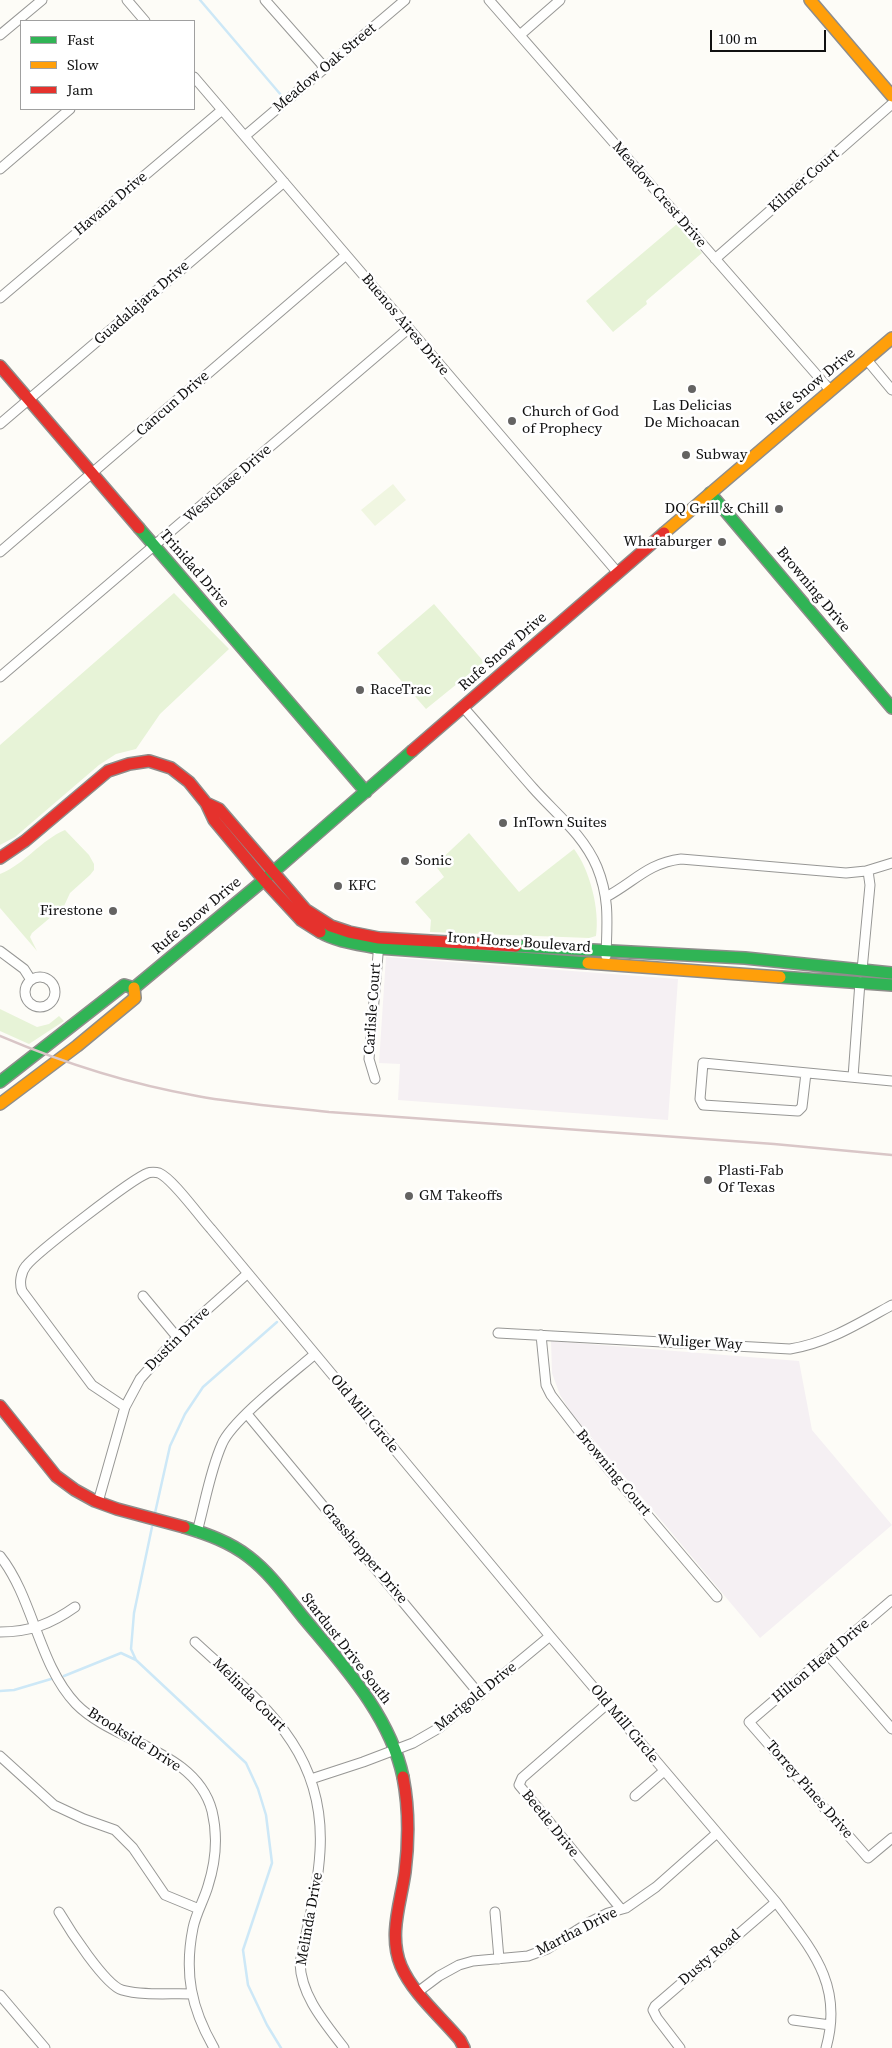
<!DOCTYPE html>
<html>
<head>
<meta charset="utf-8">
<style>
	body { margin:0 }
	#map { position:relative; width:892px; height:2048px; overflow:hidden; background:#fdfcf7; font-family:"Source Serif 4",serif }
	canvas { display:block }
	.legend { position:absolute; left:20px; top:20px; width:175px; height:90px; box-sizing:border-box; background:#fff; border:1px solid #a0a0a0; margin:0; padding:6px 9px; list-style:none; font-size:15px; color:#111 }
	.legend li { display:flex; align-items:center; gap:10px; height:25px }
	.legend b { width:25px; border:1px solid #a0a0a0 }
	.scale { position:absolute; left:710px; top:30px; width:116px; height:22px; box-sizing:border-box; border:2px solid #111; border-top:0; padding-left:6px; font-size:15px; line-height:18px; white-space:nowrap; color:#111; -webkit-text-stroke:4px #fff; paint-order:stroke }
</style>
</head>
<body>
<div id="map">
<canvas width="892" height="2048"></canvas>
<ul class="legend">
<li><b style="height:6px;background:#30b455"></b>Fast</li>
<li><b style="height:6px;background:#ff9f0a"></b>Slow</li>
<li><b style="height:6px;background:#e5322d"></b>Jam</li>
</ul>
<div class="scale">100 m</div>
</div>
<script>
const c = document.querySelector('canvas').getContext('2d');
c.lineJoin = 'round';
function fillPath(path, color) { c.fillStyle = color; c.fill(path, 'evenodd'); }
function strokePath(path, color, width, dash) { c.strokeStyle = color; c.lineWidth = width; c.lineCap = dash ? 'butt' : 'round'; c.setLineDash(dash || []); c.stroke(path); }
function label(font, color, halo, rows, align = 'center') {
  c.font = font + ' "Source Serif 4",serif'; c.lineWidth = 5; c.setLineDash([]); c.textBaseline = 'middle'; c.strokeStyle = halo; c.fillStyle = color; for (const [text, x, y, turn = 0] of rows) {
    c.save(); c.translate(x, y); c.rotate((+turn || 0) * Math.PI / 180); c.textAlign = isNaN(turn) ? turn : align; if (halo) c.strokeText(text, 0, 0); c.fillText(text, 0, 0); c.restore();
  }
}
const industrial = new Path2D(`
	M386 957 678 979 668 1120 398 1100 400 1064 379 1063Z
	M551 1341 799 1361 812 1430 892 1525 760 1638 572 1414 560 1395 552 1373Z`);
const green = new Path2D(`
	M677 224 702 253 646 301 647 304 613 332 586 301Z
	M174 593 229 649 160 714 136 749 116 754 99 765 15 837 0 845V745Z
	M434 604 484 662 426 709 377 653Z
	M65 830 89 855 94 864V870L90 875 70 893 64 906 32 933 30 937 37 951 0 908V874C25 864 41 840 65 830Z
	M469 833 519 892 574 849C590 870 600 910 596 936L589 938 430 932 431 920 415 902 444 877 435 865Z
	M0 1009 37 1027 49 1024 59 1016 64 1021 29 1044 0 1031Z`);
const pitch = new Path2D(`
	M393 484 406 500 375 526 361 510Z`);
const stream = new Path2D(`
	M200 0 281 95
	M155 1513 170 1446 185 1414 203 1387 277 1322
	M152 1527 134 1613 131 1649 136 1660 246 1763 258 1789 266 1815 272 1863 243 1950 248 1985 267 2025 281 2048
	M64 1676 121 1653 136 1660
	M0 1691 14 1690 51 1679`);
const street = new Path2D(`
	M127 0 145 21
	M265 0 325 68
	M489 0 830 390
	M0 35 42 0
	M520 35 560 0
	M194 77 618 573
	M245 136 405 0
	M0 169 70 109
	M715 259 892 104
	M0 298 222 110
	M867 360 892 390
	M0 424 284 182
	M0 552 346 255
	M0 677 408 329
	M463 707C487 734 509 761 533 788 555 813 583 834 597 867 610 899 607 923 606 956
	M606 897C634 882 648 863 681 859L846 873 866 871 892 863
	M0 951 24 969 31 980
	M862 970 870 885 868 871
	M25 992a15 15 0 1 1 30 0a15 15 0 1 1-30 0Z
	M806 1073 802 1107 798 1111 703 1105 700 1099 703 1063 892 1081
	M853 1077 860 982
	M375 1079 369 1059 379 943
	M143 1296 177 1337
	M498 1333 790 1349C828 1343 859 1323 892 1305
	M541 1335 546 1385 551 1395 605 1465 717 1597
	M125 1407 92 1385 22 1291C19 1283 21 1272 26 1266 36 1253 133 1178 148 1173 150 1172 156 1172 159 1173 173 1179 199 1216 211 1229L550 1636 776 1902C811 1949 844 1984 826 2048
	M247 1414 480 1695
	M98 1502 125 1407 140 1379 181 1333 247 1274
	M197 1532C205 1503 210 1471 222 1444 232 1420 293 1373 315 1354
	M0 1556C34 1599 38 1664 76 1704 114 1743 196 1750 212 1811 218 1836 216 1861 208 1886 204 1900 196 1913 193 1928 184 1973 191 2008 214 2048
	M892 1600 749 1722 868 1858 892 1838
	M0 1632C30 1632 51 1624 75 1607
	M195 1642C262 1704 326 1750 320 1851 318 1889 307 1926 300 1963 301 1996 325 2023 344 2048
	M828 1655 892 1729
	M607 1704 522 1778 519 1785 621 1909
	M0 1756 54 1805 84 1819 115 1830 133 1848 165 1895 199 1909
	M311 1779 363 1762 413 1743 439 1728 550 1636
	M635 1796 664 1771
	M59 1912C69 1929 105 1985 122 1990 142 1996 171 1993 192 1994
	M495 1912 499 1959
	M419 1991 439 1976 459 1965 473 1961 528 1956 547 1949 590 1922 608 1913 626 1908 656 1887 717 1833
	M0 1995 45 2048
	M793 2020 830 2025
	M680 2048 657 2018 653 2010 655 2006 776 1902`);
const fast = new Path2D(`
	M710 493 892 708
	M139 528 366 792
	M320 932C337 942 359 944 378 948L588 963
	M516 946 745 958 892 973
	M780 977 892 985
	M134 988 264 880 412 751
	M0 1082 124 985 134 988
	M184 1527C207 1534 230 1542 249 1557 271 1574 286 1596 303 1617 342 1664 390 1715 403 1777`);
const slow = new Path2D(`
	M810 0 892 96
	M664 533 892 338
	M588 963 780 977
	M0 1104 77 1046 135 998 134 988`);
const jam = new Path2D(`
	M0 366 139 528
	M412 751 664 533
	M206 803 219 809 306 910 331 926 349 932 379 938 516 946
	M0 858 25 841 108 771 129 764 149 761 171 768 189 782 206 803 214 820 264 880 301 920 320 932
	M0 1406 56 1476 75 1490 95 1501 117 1509 184 1527
	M403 1777C409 1808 409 1840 405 1872 401 1902 388 1935 401 1966 413 1994 441 2017 460 2040L464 2048`);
const rail = new Path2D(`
	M0 1036C63 1063 129 1084 197 1096 240 1104 285 1107 329 1112L774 1144 892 1155`);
const markers = [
	[692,389,5,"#646362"],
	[512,421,5,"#646362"],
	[686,455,5,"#646362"],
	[779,509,5,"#646362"],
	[722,542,5,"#646362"],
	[360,690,5,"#646362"],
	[503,823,5,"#646362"],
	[405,861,5,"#646362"],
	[338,886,5,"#646362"],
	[113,911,5,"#646362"],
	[708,1180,5,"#646362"],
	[409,1196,5,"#646362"]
];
const streetNames = [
	["Meadow Oak Street",325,68,-40],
	["Kilmer Court",804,181,-41],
	["Meadow Crest Drive",659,195,49],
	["Havana Drive",111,204,-40],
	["Guadalajara Drive",142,303,-41],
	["Buenos Aires Drive",405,325,50],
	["Rufe Snow Drive",811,387,-40],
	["Cancun Drive",173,404,-41],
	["Westchase Drive",228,484,-41],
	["Trinidad Drive",194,569,49],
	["Browning Drive",813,590,50],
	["Rufe Snow Drive",503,652,-41],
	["Rufe Snow Drive",197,916,-40],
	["Iron Horse Boulevard",519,943,4],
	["Carlisle Court",373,1009,-86],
	["Dustin Drive",178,1339,-45],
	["Wuliger Way",700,1343,3],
	["Old Mill Circle",364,1414,50],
	["Browning Court",613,1473,50],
	["Grasshopper Drive",364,1554,50],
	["Stardust Drive South",346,1649,52],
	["Hilton Head Drive",821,1661,-40],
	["Melinda Court",249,1695,45],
	["Marigold Drive",476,1697,-39],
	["Old Mill Circle",624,1724,50],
	["Brookside Drive",134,1740,32],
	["Torrey Pines Drive",809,1790,49],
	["Beetle Drive",550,1824,51],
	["Melinda Drive",310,1919,-80],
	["Martha Drive",577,1932,-27],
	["Dusty Road",710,1958,-41]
];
const poiNames = [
	["Las Delicias",692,406,"center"],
	["De Michoacan",692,423,"center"],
	["Church of God",522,412],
	["of Prophecy",522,429],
	["Subway",696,455],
	["DQ Grill & Chill",769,509,"right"],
	["Whataburger",712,542,"right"],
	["RaceTrac",370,690],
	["InTown Suites",513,823],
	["Sonic",415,861],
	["KFC",348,886],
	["Firestone",103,911,"right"],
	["Plasti-Fab",718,1171],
	["Of Texas",718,1188],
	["GM Takeoffs",419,1196]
];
fillPath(industrial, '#f5f0f3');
fillPath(green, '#e7f3d7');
fillPath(pitch, '#f0f6e1');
strokePath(stream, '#cde8f7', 2.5);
strokePath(street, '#979795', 11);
strokePath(fast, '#8e8d8b', 14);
strokePath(slow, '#8e8d8b', 14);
strokePath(jam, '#8e8d8b', 14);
strokePath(street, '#fffffe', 9);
strokePath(fast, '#30b455', 11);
strokePath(slow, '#ff9f0a', 11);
strokePath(jam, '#e5322d', 11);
strokePath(rail, '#d9c6c7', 2.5);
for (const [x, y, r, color] of markers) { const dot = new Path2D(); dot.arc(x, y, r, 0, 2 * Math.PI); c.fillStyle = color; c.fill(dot); strokePath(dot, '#fff', 2); }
label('15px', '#111', '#fff', streetNames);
label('15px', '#111', '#fff', poiNames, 'left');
</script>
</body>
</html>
